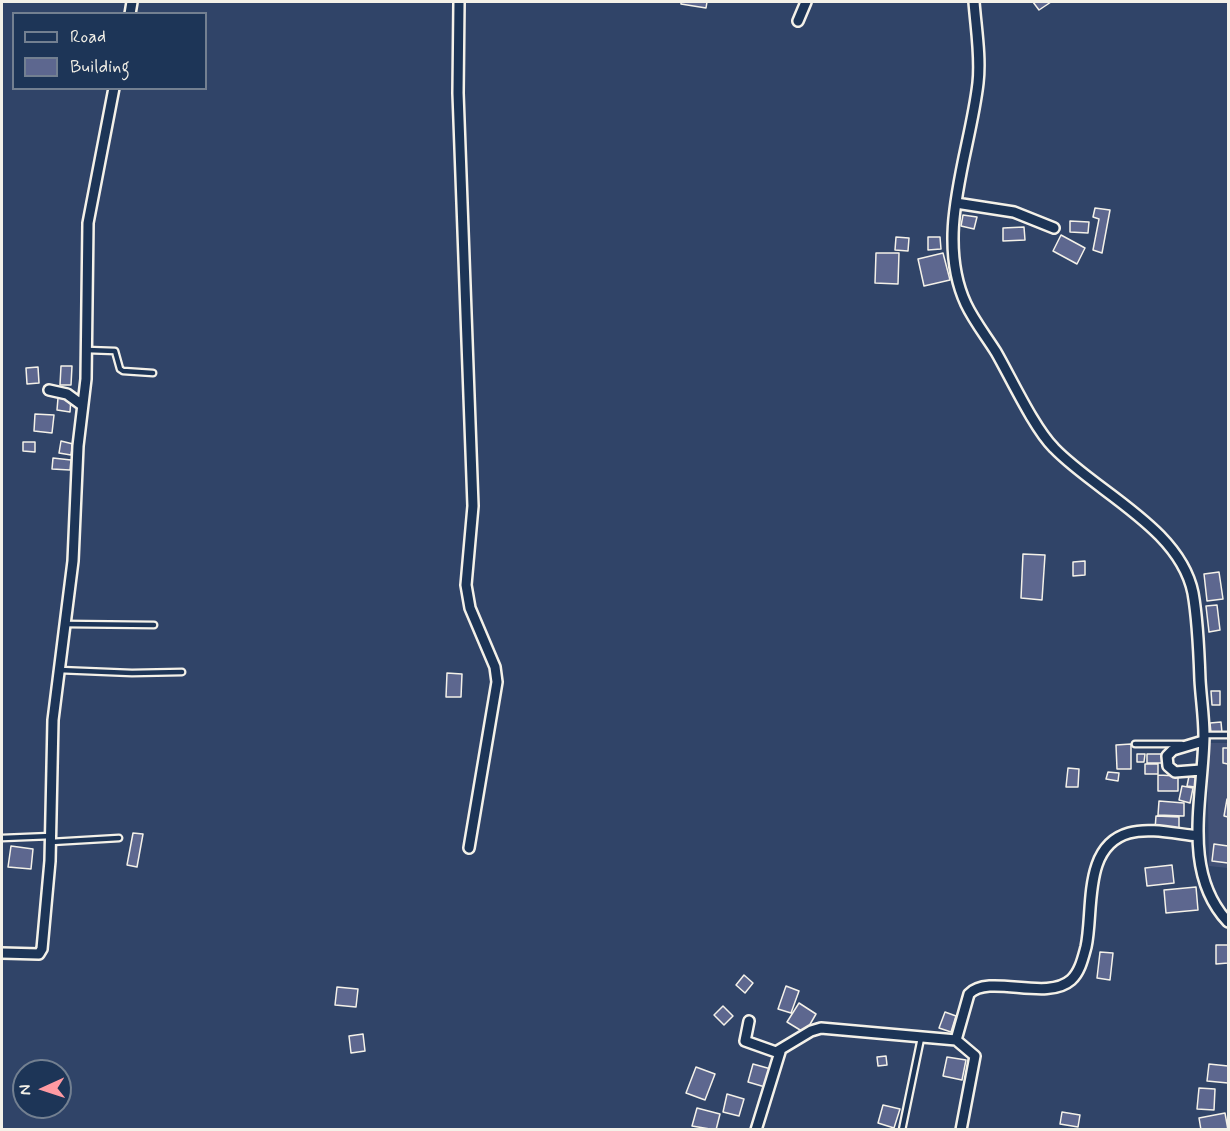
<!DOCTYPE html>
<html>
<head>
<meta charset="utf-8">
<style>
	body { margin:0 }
	#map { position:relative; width:1230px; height:1131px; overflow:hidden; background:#304468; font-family:Mynerve,sans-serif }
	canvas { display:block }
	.frame { position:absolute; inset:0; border:3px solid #f4f1e8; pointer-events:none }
	.legend { position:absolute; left:12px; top:12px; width:195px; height:78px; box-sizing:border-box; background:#1d3557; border:2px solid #738091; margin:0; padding:8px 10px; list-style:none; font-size:18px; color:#f4f1e8 }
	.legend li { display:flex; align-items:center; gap:12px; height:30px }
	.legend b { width:30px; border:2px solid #738091 }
	.north { position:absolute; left:12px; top:1059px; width:60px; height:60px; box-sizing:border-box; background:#1d3557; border:2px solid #738091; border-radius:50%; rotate:267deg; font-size:16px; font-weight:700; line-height:24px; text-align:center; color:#f4f1e8 }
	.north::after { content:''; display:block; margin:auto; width:21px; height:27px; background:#ff9aa2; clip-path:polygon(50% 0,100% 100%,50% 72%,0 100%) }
</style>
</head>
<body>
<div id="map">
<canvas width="1230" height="1131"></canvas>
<div class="frame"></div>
<ul class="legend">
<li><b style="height:8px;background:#1d3557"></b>Road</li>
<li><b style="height:16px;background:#5d678f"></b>Building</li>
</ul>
<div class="north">N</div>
</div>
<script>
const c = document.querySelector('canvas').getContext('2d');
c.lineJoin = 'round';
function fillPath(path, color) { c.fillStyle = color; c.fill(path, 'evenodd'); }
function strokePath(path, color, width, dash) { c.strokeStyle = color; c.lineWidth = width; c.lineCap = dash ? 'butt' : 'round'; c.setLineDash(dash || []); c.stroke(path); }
const built = new Path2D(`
	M1207 743H1228V868L1209 866Z`);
const building = new Path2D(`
	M681 2H707L706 8 681 4Z
	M1033 2H1051L1039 10Z
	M1095 208 1110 210 1102 253 1093 250 1099 219 1093 217Z
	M963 215 977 217 974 229 961 226Z
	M1070 221 1089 222 1088 233 1070 232Z
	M1024 227 1025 240 1003 241V228Z
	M1061 235 1085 248 1077 264 1053 251Z
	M896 237 909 238 908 251 895 250Z
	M928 237H940L941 249 928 250Z
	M876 253H899L898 284 875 283Z
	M943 253 950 280 924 286 918 259Z
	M61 366H72L71 385H60Z
	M38 367 39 383 27 384 26 368Z
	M58 398 71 399 70 412 57 410Z
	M35 414 54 415 52 433 34 431Z
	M61 441 73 444 71 455 59 453Z
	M23 442H35V452L23 451Z
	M53 458 71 460 70 470 52 469Z
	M1023 554 1045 555 1042 600 1021 598Z
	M1085 561V575L1073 576V562Z
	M1219 572 1223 599 1207 601 1204 574Z
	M1217 605 1220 630 1209 632 1206 606Z
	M447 673 462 674 461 697H446Z
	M1211 691H1220V705H1212Z
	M1221 722 1222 733H1211L1210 723Z
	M1131 744V769H1117L1116 745Z
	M1223 748H1228V764L1223 763Z
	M1137 754H1145L1144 762H1137Z
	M1147 754H1161L1162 763H1147Z
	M1145 764H1158V774H1145Z
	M1068 768 1079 769 1078 787H1066Z
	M1108 772 1119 773 1118 781 1106 779Z
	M1158 775 1178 776V791H1158Z
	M1189 776 1197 778 1195 787 1187 786Z
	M1182 786 1193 788 1190 803 1179 800Z
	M1227 799H1228V817L1224 816Z
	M1159 801 1184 803V816L1158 815Z
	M1156 816 1179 817V830L1155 829Z
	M133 833 143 834 137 867 127 865Z
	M1214 844 1228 846V863L1212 861Z
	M11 846 33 849 31 869 8 867Z
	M1172 865 1174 883 1147 886 1145 868Z
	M1196 887 1198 910 1166 913 1164 890Z
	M1216 945H1228V963L1216 964Z
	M1100 952 1113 953 1110 980 1097 978Z
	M744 975 753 983 745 993 736 985Z
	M786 986 799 991 791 1013 778 1009Z
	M337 987 358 989 356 1007 335 1005Z
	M799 1003 816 1014 805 1033 787 1022Z
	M723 1006 733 1016 724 1025 714 1015Z
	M945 1012 956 1016 951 1032 939 1028Z
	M363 1034 365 1051 351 1053 349 1036Z
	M886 1056 887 1065 878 1066 877 1057Z
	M947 1057 966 1060 962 1080 943 1076Z
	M753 1064 771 1069 765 1087 748 1082Z
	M1209 1064 1228 1066V1083L1207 1081Z
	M696 1067 715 1074 705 1100 686 1093Z
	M1199 1088 1215 1089 1214 1110 1197 1109Z
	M727 1094 744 1099 739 1116 723 1112Z
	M883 1105 900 1109 894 1128 878 1123Z
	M697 1108 720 1114 716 1130 692 1126Z
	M1062 1112 1080 1115 1078 1127 1060 1124Z
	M1225 1113 1228 1130H1201L1199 1118Z`);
const lane = new Path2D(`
	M87 350 115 351 120 369 123 371 153 373
	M65 624 154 625
	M59 670 132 673 182 672
	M1204 735H1228
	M1135 744H1182
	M2 838 51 836
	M51 842 119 838
	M902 1130 921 1038`);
const street = new Path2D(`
	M459 2 458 93 473 506 466 585 470 608 495 667 497 682 469 848
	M974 2C976 28 981 57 978 83 970 154 934 235 966 304 974 321 986 336 996 352 1011 378 1034 428 1054 448 1096 492 1180 528 1193 593 1198 621 1199 651 1200 680 1201 698 1204 717 1204 736 1203 798 1181 872 1228 922
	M130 14 132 2
	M798 21 806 2
	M956 203 1014 212 1054 228
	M49 390 67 394 82 405
	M1201 770 1175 772 1168 766 1167 756 1173 750 1203 741
	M2 953 39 954 42 949 50 861 53 720 73 561 78 446 86 379 88 223 114 88
	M749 1021 745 1041 776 1052 811 1031 821 1028 956 1040
	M756 1130 780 1052
	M961 1130 975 1056 956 1040 969 994C989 973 1046 1002 1071 980 1080 972 1083 958 1086 947 1094 911 1082 846 1129 833 1149 827 1177 834 1198 836`);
fillPath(built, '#425176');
fillPath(building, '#5d678f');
strokePath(building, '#f4f1e8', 1.5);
strokePath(lane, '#f4f1e8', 9);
strokePath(street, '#f4f1e8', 14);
strokePath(lane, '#1d3557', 4.5);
strokePath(street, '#1d3557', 9);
</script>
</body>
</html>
